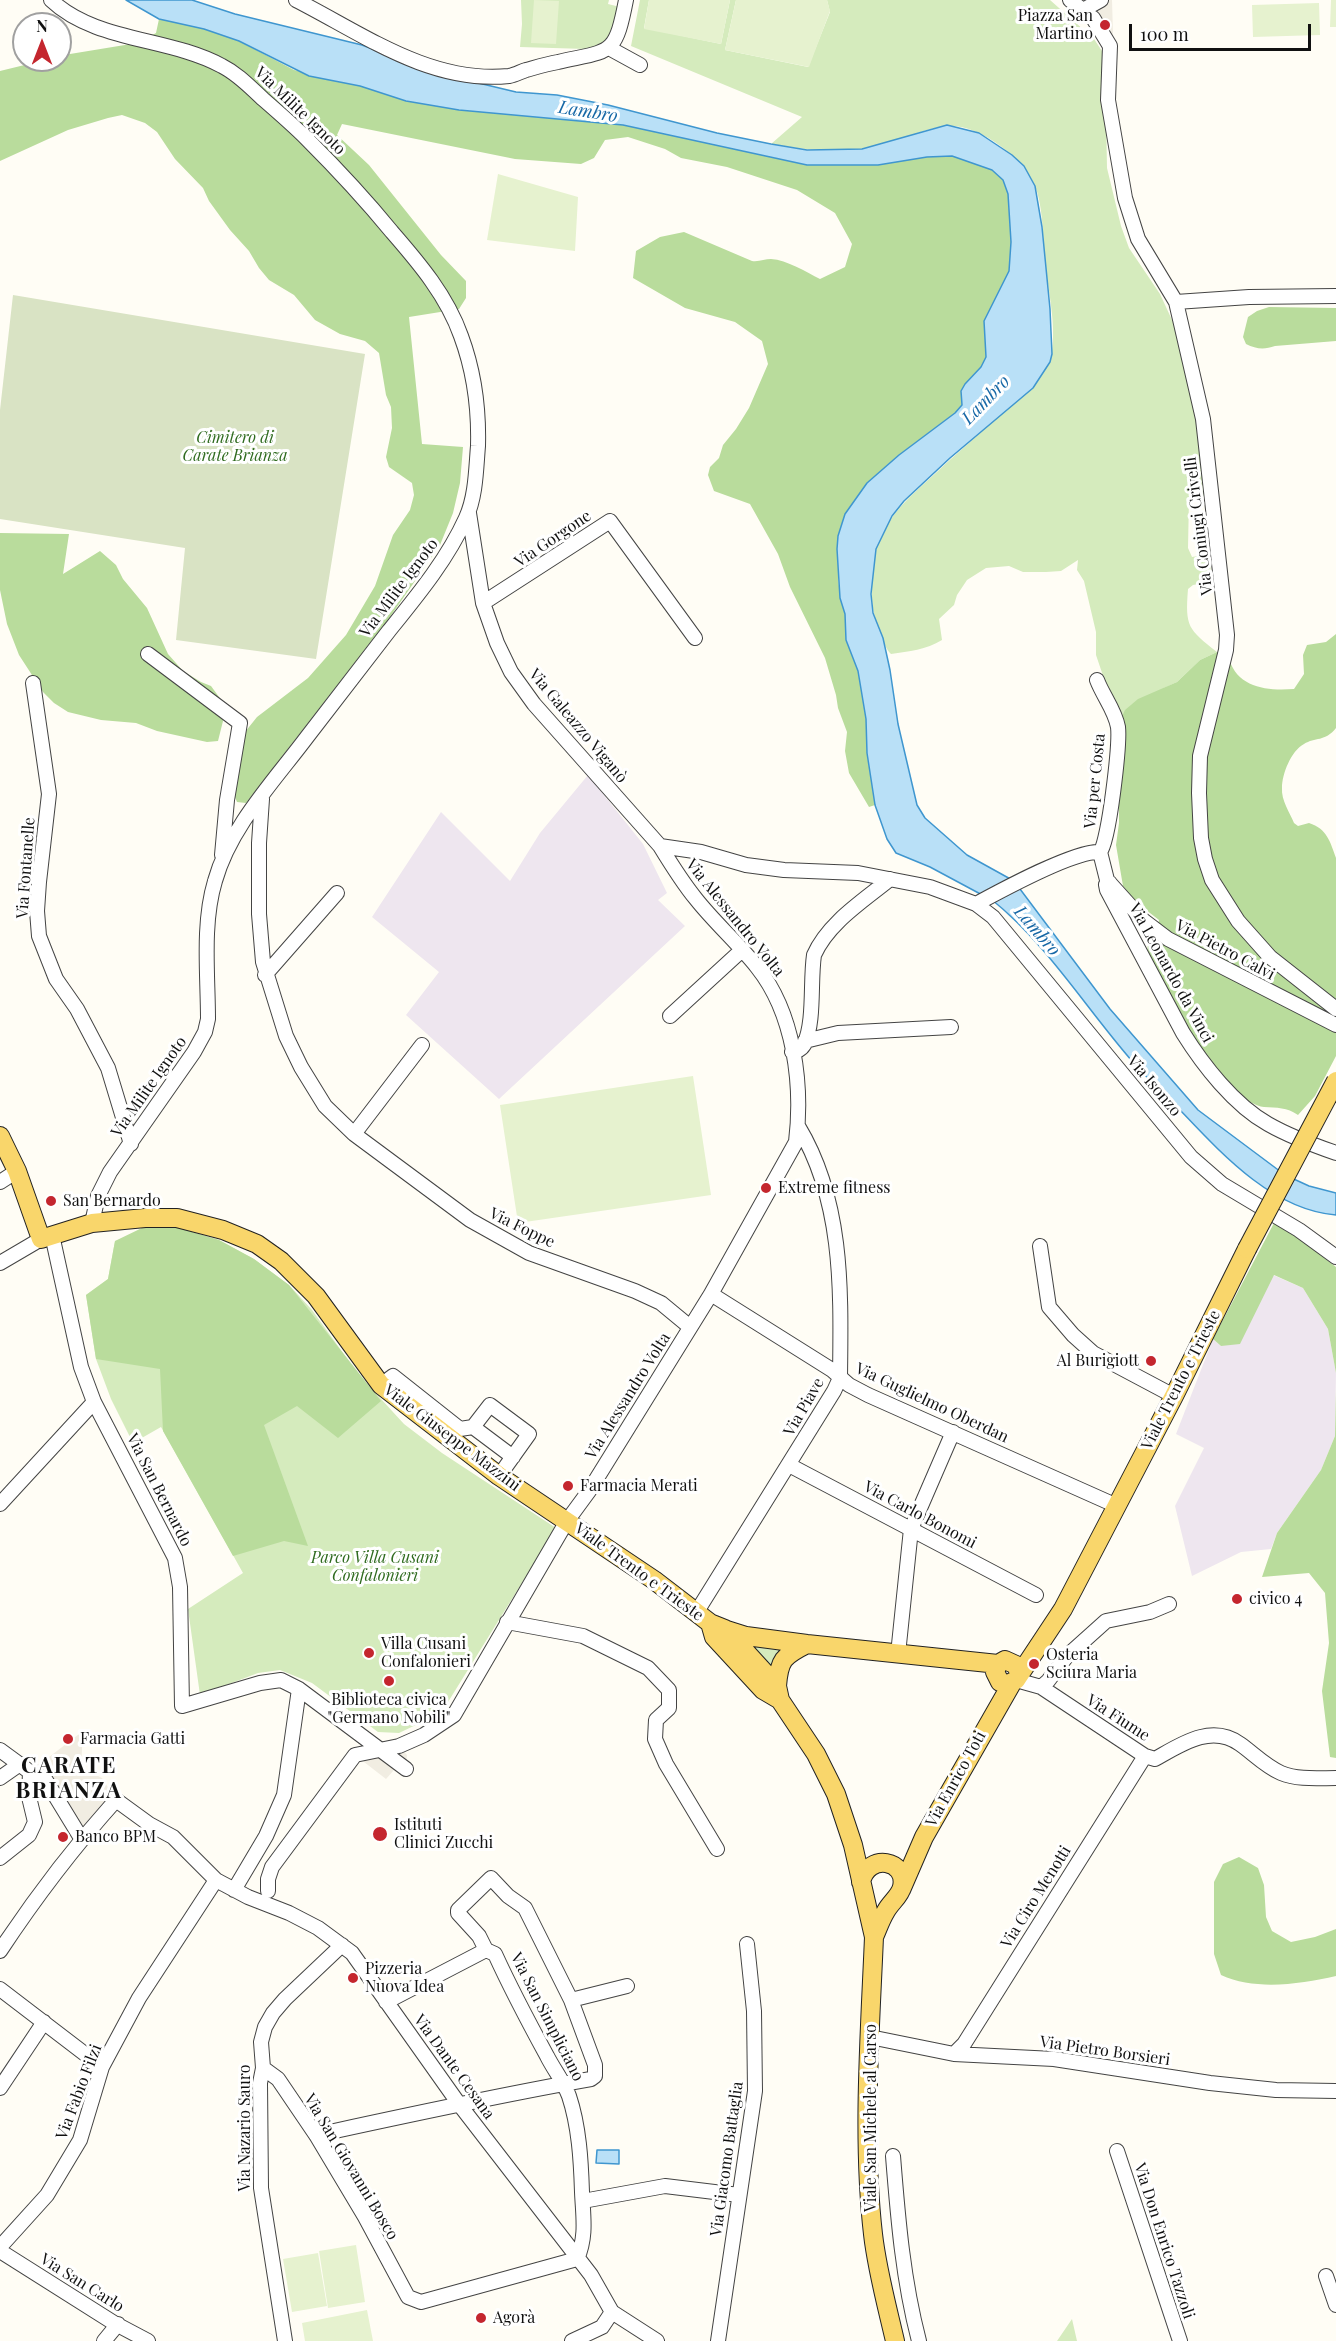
<!DOCTYPE html>
<html>
<head>
<meta charset="utf-8">
<style>
	body { margin:0 }
	#map { position:relative; width:1336px; height:2341px; overflow:hidden; background:#fffdf5; font-family:"Playfair Display",serif }
	canvas { display:block }
	.north { position:absolute; left:12px; top:12px; width:60px; height:60px; box-sizing:border-box; background:#fff; border:2px solid #a0a0a0; border-radius:50%; rotate:0deg; font-size:16px; font-weight:700; line-height:24px; text-align:center; color:#111 }
	.north::after { content:''; display:block; margin:auto; width:21px; height:27px; background:#c4262e; clip-path:polygon(50% 0,100% 100%,50% 72%,0 100%) }
	.scale { position:absolute; left:1129px; top:24px; width:182px; height:27px; box-sizing:border-box; border:3px solid #111; border-top:0; padding-left:8px; font-size:18px; line-height:21px; white-space:nowrap; color:#111; -webkit-text-stroke:4px #fff; paint-order:stroke }
</style>
</head>
<body>
<div id="map">
<canvas width="1336" height="2341"></canvas>
<div class="north">N</div>
<div class="scale">100 m</div>
</div>
<script>
const c = document.querySelector('canvas').getContext('2d');
c.lineJoin = 'round';
function fillPath(path, color) { c.fillStyle = color; c.fill(path, 'evenodd'); }
function strokePath(path, color, width, dash) { c.strokeStyle = color; c.lineWidth = width; c.lineCap = dash ? 'butt' : 'round'; c.setLineDash(dash || []); c.stroke(path); }
function label(font, color, halo, rows, align = 'center') {
  c.font = font + ' "Playfair Display",serif'; c.lineWidth = 6; c.setLineDash([]); c.textBaseline = 'middle'; c.strokeStyle = halo; c.fillStyle = color; for (const [text, x, y, turn = 0] of rows) {
    c.save(); c.translate(x, y); c.rotate((+turn || 0) * Math.PI / 180); c.textAlign = isNaN(turn) ? turn : align; if (halo) c.strokeText(text, 0, 0); c.fillText(text, 0, 0); c.restore();
  }
}
const industrial = new Path2D(`
	M588 775 643 844 667 893 658 900 685 926 499 1099 406 1015 439 972 372 917 441 812 510 881 540 833Z
	M1273 1275 1303 1288 1328 1329 1336 1373 1335 1436 1321 1470 1277 1533 1271 1549 1241 1552 1192 1576 1175 1506 1204 1448 1176 1434 1213 1339 1221 1346 1257 1305Z`);
const green = new Path2D(`
	M521 0H609L608 4 620 7 611 37 604 46 586 49 520 47 522 24Z
	M640 0H649L644 28 721 44 730 0H736L725 50 808 67 830 12 827 0H1050L1094 39 1102 51 1105 58 1107 168 1121 226 1129 248 1160 294 1178 333 1188 373 1212 495 1189 498 1188 548 1192 557 1210 554 1211 582 1193 585 1188 589C1185 627 1188 629 1217 652L1200 660 1177 682 1164 688 1119 723 1096 655V632L1084 581 1077 570 1078 560 1061 571 1046 572H1023L1009 566 986 568 967 580 957 595 954 605 939 619 942 640C926 650 909 651 891 654 884 648 874 618 873 608 871 590 870 567 876 549 887 514 913 494 938 471 976 435 1018 404 1050 362 1059 327 1046 285 1044 249 1043 231 1042 203 1035 186 1024 158 977 122 945 126 917 130 891 146 862 149 832 153 801 149 771 144L802 117 631 46Z
	M178 1228 219 1240 254 1259 289 1285 312 1310 359 1375 404 1424 442 1453 556 1528 448 1702 422 1722 399 1733 378 1732 312 1683 280 1670 258 1673 200 1695 188 1609 243 1573 161 1427 133 1443 111 1399 96 1359 86 1295 108 1279 115 1241Z
	M746 1643 785 1645 770 1670Z
	M1072 2319 1077 2341H1057Z`);
const forest = new Path2D(`
	M159 19 204 29 239 41 294 70 360 86 406 101 459 110 623 125 807 165H878L927 157 952 156 992 170 1003 180 1008 194 1011 242 1009 271 984 321 986 357 981 367 965 384 961 391 962 405 955 413 899 455 867 483 845 514 838 536V575L840 598 845 614 846 640 858 671 866 719 867 754 875 805 869 807 849 773 845 751 847 732 838 708 836 695 825 658 790 587 778 554 750 504 714 491 708 475 710 467 719 458 723 445 736 429 749 408 768 364 762 341 735 322 685 308 633 278 636 251 660 237 684 232 752 261C759 262 765 259 771 259 787 260 806 272 820 279L845 267 852 244 835 213 797 190 727 167 681 158 665 149 628 137 605 140 594 158 581 164 515 159 342 124 337 135 369 165 441 255 466 281V298L459 309 409 317 422 444 463 447 460 483 453 513 440 545 390 617 246 803 237 802 234 795 245 732 257 717 308 678 346 635 375 586 393 535 410 510 414 495 412 483 389 467 386 457 392 428 391 407 386 395 379 353 365 341 340 334 315 320 294 295 269 280 259 268 249 251 230 230 209 201 203 188 175 159 157 132 145 123 122 115 108 118 68 130 0 161V71L45 60H60V56L70 54 137 43 156 33Z
	M1269 307 1336 308V341L1275 346C1264 350 1256 349 1246 344L1243 337 1248 317 1257 311Z
	M0 533 69 534 63 574 100 551 116 565 123 579 147 608 168 654 183 671 201 682 211 686 222 701 223 721 218 741 207 742 157 731 136 723 101 720 68 712 54 703 43 692 19 655 7 624 0 590Z
	M1336 634V728C1325 742 1315 737 1304 744 1291 751 1282 774 1282 788 1281 800 1290 813 1294 823L1298 826 1309 823C1327 829 1330 841 1336 858V1056L1315 1096 1298 1115C1287 1107 1277 1108 1264 1107 1256 1107 1242 1097 1236 1092 1200 1063 1169 994 1147 953L1148 944 1155 936 1159 920 1137 903 1123 886 1116 845 1119 823V723L1125 710 1138 699 1177 682 1200 660 1217 652 1229 659C1238 688 1267 691 1294 689L1304 674 1303 655 1307 645 1326 642Z
	M1274 1223 1296 1236 1336 1267V1373L1328 1329 1303 1288 1274 1275 1240 1344 1221 1346 1213 1339Z
	M146 1226 178 1228 219 1240 254 1259 289 1285 381 1401 338 1438 297 1406 264 1425 308 1546 284 1541 233 1556 163 1431 160 1369 96 1359 86 1295 108 1279 115 1241Z
	M1336 1391V1758L1330 1757 1322 1691 1329 1643 1325 1593 1309 1573 1262 1577 1277 1533 1321 1470 1335 1436Z
	M1239 1857 1258 1868 1264 1885 1266 1917 1272 1931 1291 1942 1315 1937 1336 1929V1976C1300 1984 1256 1991 1221 1975L1214 1954V1882L1223 1864Z`);
const cemetery = new Path2D(`
	M13 295 365 354 316 659 176 640 185 548 0 519V410Z`);
const pitch = new Path2D(`
	M534 0 559 1 556 44 531 43Z
	M649 0H730L721 44 644 29Z
	M736 0H827L830 11 809 67 725 50Z
	M1331 0H1336V27H1330Z
	M1319 3 1320 35 1253 37 1252 5Z
	M498 174 578 197 575 251 487 240Z
	M693 1076 711 1195 518 1223 500 1105Z
	M356 2245 365 2302 328 2308 319 2251Z
	M318 2253 327 2306 292 2312 283 2259Z
	M367 2310 373 2341H305L302 2323Z`);
const plaza = new Path2D(`
	M1101 0H1112L1113 33 1110 46 1083 10Z
	M83 1731 81 1767 102 1778 116 1800 82 1833 56 1789 39 1796 28 1785 20 1764H40Z
	M399 1746 407 1755 406 1769 394 1770 386 1779 355 1755Z`);
const water = new Path2D(`
	M126 0H192L235 14 362 45 393 57 470 81 516 92 557 95 608 105 717 133 771 144 807 150 862 149 947 125 979 133 1012 155 1024 166 1035 186 1042 227 1050 309 1052 354 1050 362 1033 388 950 458 904 501 892 516 876 549 871 594 873 613 883 638 890 670 898 724 917 805 925 818 967 855 1014 881 986 897 930 867 896 853 887 839 875 805 867 753 866 719 858 671 846 640 845 614 840 598 837 549 838 536 845 514 867 483 899 455 955 413 962 405 961 391 965 384 981 367 986 357 984 321 1009 271 1011 242 1008 194 1003 180 992 170 952 156 927 157 878 165H807L623 125 459 110 406 101 360 86 309 76 239 41 204 29 159 19Z
	M1017 885 1110 1009 1198 1110 1285 1175 1309 1186 1336 1193V1215C1272 1210 1221 1153 1180 1110 1164 1093 1147 1079 1132 1061 1085 1007 1047 944 991 899Z
	M597 2150H619V2164L596 2163Z`);
const minor = new Path2D(`
	M51 0C95 42 169 37 222 66 238 74 250 87 263 99 278 112 293 125 307 139 337 169 365 199 392 232 419 263 447 296 461 336 474 371 479 409 478 446 476 469 476 496 466 518 447 560 417 596 388 632 361 667 334 702 307 737 274 781 230 827 215 881 202 924 208 975 208 1019L205 1032 194 1052 110 1172 98 1196 92 1223
	M296 0C363 34 430 84 509 76 515 75 520 72 526 70 537 67 547 64 558 62 611 50 615 57 626 0
	M1070 0 1093 18 1110 46 1108 100 1125 198 1138 239 1176 302 1203 419 1227 635 1226 650 1200 756 1199 793 1201 838 1205 859 1212 880 1238 921 1270 957 1336 1009
	M1083 10 1101 0
	M609 48 640 65
	M1176 302 1249 297 1336 296
	M469 513 483 603 497 643 511 672 534 704 660 846
	M483 603 610 521 695 638
	M148 654 240 723 227 800 222 855
	M1097 680C1103 696 1115 710 1118 727 1120 744 1109 842 1100 852
	M33 683 49 794 39 882 37 911 39 936 56 979 77 1009 108 1068 131 1144
	M262 799 259 843V914L263 962 286 1036 301 1067 325 1106 354 1134 470 1220 529 1253 635 1291 661 1303 690 1327
	M1100 852 1107 880 1143 920 1168 939 1336 1025
	M1110 883 1106 885 1107 890 1183 1033C1203 1065 1234 1105 1268 1124 1289 1136 1313 1145 1336 1153
	M976 904C1000 891 1075 850 1100 852
	M265 975 337 893
	M670 1016 742 950
	M805 1041 838 1033 951 1027
	M792 1052C797 1051 801 1050 804 1045 815 1021 810 982 814 955 828 923 863 901 890 879
	M354 1134 422 1045
	M0 1182 17 1171
	M52 1235 81 1367 94 1402 175 1558 180 1587 182 1706 260 1683 281 1680 299 1689 406 1769
	M1040 1246 1049 1307 1073 1335 1093 1353 1174 1396
	M0 1263 41 1239
	M711 1294 832 1370 849 1385 868 1395 1117 1506
	M381 1385 393 1376 460 1429 473 1427
	M789 1465 1036 1595
	M499 1476 529 1434 490 1405 473 1427 513 1457
	M0 1504 94 1402
	M696 1613 834 1391 840 1378C841 1292 844 1202 798 1126
	M507 1622 583 1636 648 1668 669 1690V1708L656 1720 655 1739 666 1764 717 1849
	M898 1654 911 1529 953 1432
	M1016 1680 1041 1687 1145 1756 1155 1759C1180 1745 1211 1723 1240 1744 1253 1753 1265 1766 1281 1773 1298 1780 1318 1778 1336 1778
	M1041 1687 1048 1681 1067 1656 1106 1621 1150 1612 1169 1604
	M0 1750 30 1772 45 1779 81 1838
	M0 1778 20 1764
	M0 1858 29 1835 35 1822 29 1797 30 1772
	M234 1890 266 1836 284 1795 299 1689
	M268 1891V1879L272 1867 355 1755 399 1746 424 1735 454 1715 567 1521 589 1491 711 1294 796 1142C803 1084 794 1013 757 967 738 943 715 923 696 899 682 882 671 864 660 846L701 852 746 865 784 870 858 873 930 887 976 904 993 917 1191 1157 1222 1184 1299 1230 1336 1257
	M0 1951C35 1898 73 1848 116 1800L149 1824 173 1837 216 1880 248 1897 289 1913 318 1928 352 1953 459 2104 591 2275 612 2312 657 2341
	M0 1989 102 2067
	M571 2000 627 1986
	M386 2002 486 1950
	M870 2037 954 2054 1054 2059 1210 2083 1276 2090 1336 2091
	M954 2054 964 2044 1145 1756
	M263 2068 278 2079 316 2135 365 2217 408 2297 421 2302 577 2259
	M0 2088 44 2022
	M316 2135C408 2115 499 2095 591 2079L595 2076V2065L571 2000 525 1908 508 1896 491 1878 458 1910V1913L479 1936 486 1950 495 1954C511 1989 529 2023 547 2056 554 2070 564 2082 569 2096 579 2126 581 2160 582 2192 583 2216 587 2236 577 2259
	M1117 2151 1180 2341
	M893 2156C898 2219 903 2280 919 2341
	M583 2201 665 2186 739 2195
	M0 2247 47 2195 80 2140 102 2067 139 1998 216 1880
	M0 2251 114 2323 148 2341
	M1326 2276 1336 2305
	M104 2341 118 2324
	M285 2341 261 2188 260 2083 263 2068 261 2042 265 2027 273 2013 285 1999 342 1945
	M572 2341 602 2327 612 2312
	M718 2341 755 2091 754 2011 747 1944`);
const major = new Path2D(`
	M0 1136 17 1171 41 1239 92 1223 145 1218H177L223 1230 257 1244 281 1261 316 1296 381 1385 499 1476 654 1580 710 1623 725 1629 777 1686 780 1700 816 1754 836 1794 853 1845 874 1937C870 2033 862 2138 873 2234 877 2270 887 2306 895 2341
	M710 1623 714 1637 763 1690 780 1700
	M727 1630 746 1636 807 1644 998 1664
	M1019 1673 1016 1665 1005 1660 998 1664 995 1672 1000 1682 1008 1684 1016 1680 1063 1609 1174 1396 1247 1249
	M777 1686C779 1660 783 1656 807 1644
	M861 1882C868 1852 908 1860 902 1887 900 1896 891 1902 886 1911 881 1919 878 1928 874 1937
	M901 1890 924 1837 1012 1683`);
const majorBridge = new Path2D(`
	M1247 1249 1336 1081`);
const markers = [
	[1105,25,6,"#c4262e"],
	[766,1188,6,"#c4262e"],
	[51,1201,6,"#c4262e"],
	[1151,1361,6,"#c4262e"],
	[568,1486,6,"#c4262e"],
	[1237,1599,6,"#c4262e"],
	[369,1653,6,"#c4262e"],
	[1034,1664,6,"#c4262e"],
	[389,1681,6,"#c4262e"],
	[68,1739,6,"#c4262e"],
	[380,1834,8,"#c4262e"],
	[63,1837,6,"#c4262e"],
	[353,1978,6,"#c4262e"],
	[481,2318,6,"#c4262e"]
];
const poiNames = [
	["Piazza San",1093,16,"right"],
	["Martino",1093,34,"right"],
	["Extreme fitness",778,1188],
	["San Bernardo",63,1201],
	["Al Burigiott",1139,1361,"right"],
	["Farmacia Merati",580,1486],
	["civico 4",1249,1599],
	["Villa Cusani",381,1644],
	["Confalonieri",381,1662],
	["Osteria",1046,1655],
	["Sciura Maria",1046,1673],
	["Biblioteca civica",389,1700,"center"],
	["\"Germano Nobili\"",389,1718,"center"],
	["Farmacia Gatti",80,1739],
	["Istituti",394,1825],
	["Clinici Zucchi",394,1843],
	["Banco BPM",75,1837],
	["Pizzeria",365,1969],
	["Nuova Idea",365,1987],
	["Agorà",493,2318]
];
const streetNames = [
	["Via Milite Ignoto",300,111,44],
	["Via Coniugi Crivelli",1199,526,-97],
	["Via Gorgone",553,539,-34],
	["Via Milite Ignoto",399,588,-53],
	["Via Galeazzo Viganò",578,726,50],
	["Via per Costa",1095,781,-84],
	["Via Fontanelle",26,868,-86],
	["Via Alessandro Volta",735,918,51],
	["Via Pietro Calvi",1225,950,28],
	["Via Leonardo da Vinci",1171,973,61],
	["Via Isonzo",1154,1086,50],
	["Via Milite Ignoto",149,1087,-55],
	["Via Foppe",522,1228,26],
	["Viale Trento e Trieste",1181,1380,-63],
	["Via Alessandro Volta",628,1396,-58],
	["Via Guglielmo Oberdan",932,1403,25],
	["Via Piave",804,1407,-60],
	["Viale Giuseppe Mazzini",452,1438,37],
	["Via San Bernardo",159,1490,63],
	["Via Carlo Bonomi",920,1515,28],
	["Viale Trento e Trieste",639,1572,36],
	["Via Fiume",1118,1718,33],
	["Via Enrico Toti",956,1779,-61],
	["Via Ciro Menotti",1036,1897,-58],
	["Via San Simpliciano",547,2017,63],
	["Via Pietro Borsieri",1105,2051,8],
	["Via Dante Cesana",454,2067,54],
	["Via Fabio Filzi",79,2092,-69],
	["Viale San Michele al Carso",871,2118,-90],
	["Via Nazario Sauro",245,2128,-90],
	["Via Giacomo Battaglia",727,2159,-82],
	["Via San Giovanni Bosco",351,2167,59],
	["Via Don Enrico Tazzoli",1164,2241,72],
	["Via San Carlo",82,2283,32]
];
const parkNames = [
	["Cimitero di",235,438],
	["Carate Brianza",235,456],
	["Parco Villa Cusani",375,1558],
	["Confalonieri",375,1576]
];
const waterNames = [
	["Lambro",588,112,9],
	["Lambro",986,400,-46],
	["Lambro",1037,931,49]
];
const districtNames = [
	["CARATE",69,1766],
	["BRIANZA",69,1791]
];
fillPath(industrial, '#eee6ef');
fillPath(green, '#d5ebbd');
fillPath(forest, '#b9dc9c');
fillPath(cemetery, '#d9e3c4');
fillPath(pitch, '#e6f2cf');
fillPath(plaza, '#f1ede2');
fillPath(water, '#b9e0f7');
strokePath(water, '#3f96cf', 1.5);
strokePath(minor, '#444', 16);
strokePath(major, '#222', 20);
strokePath(minor, '#fff', 14);
strokePath(major, '#f9d66b', 18);
strokePath(majorBridge, '#222', 20, []);
strokePath(majorBridge, '#f9d66b', 18);
for (const [x, y, r, color] of markers) { const dot = new Path2D(); dot.arc(x, y, r, 0, 2 * Math.PI); c.fillStyle = color; c.fill(dot); strokePath(dot, '#fff', 2); }
label('16px', '#111', '#fff', poiNames, 'left');
label('16px', '#111', '#fff', streetNames);
label('italic 16px', '#2f6b1f', '#fff', parkNames);
label('italic 18px', '#1768a6', '#fff', waterNames);
c.letterSpacing = '1.5px';
label('bold 22px', '#111', '#fff', districtNames);
c.letterSpacing = '0px';
</script>
</body>
</html>
